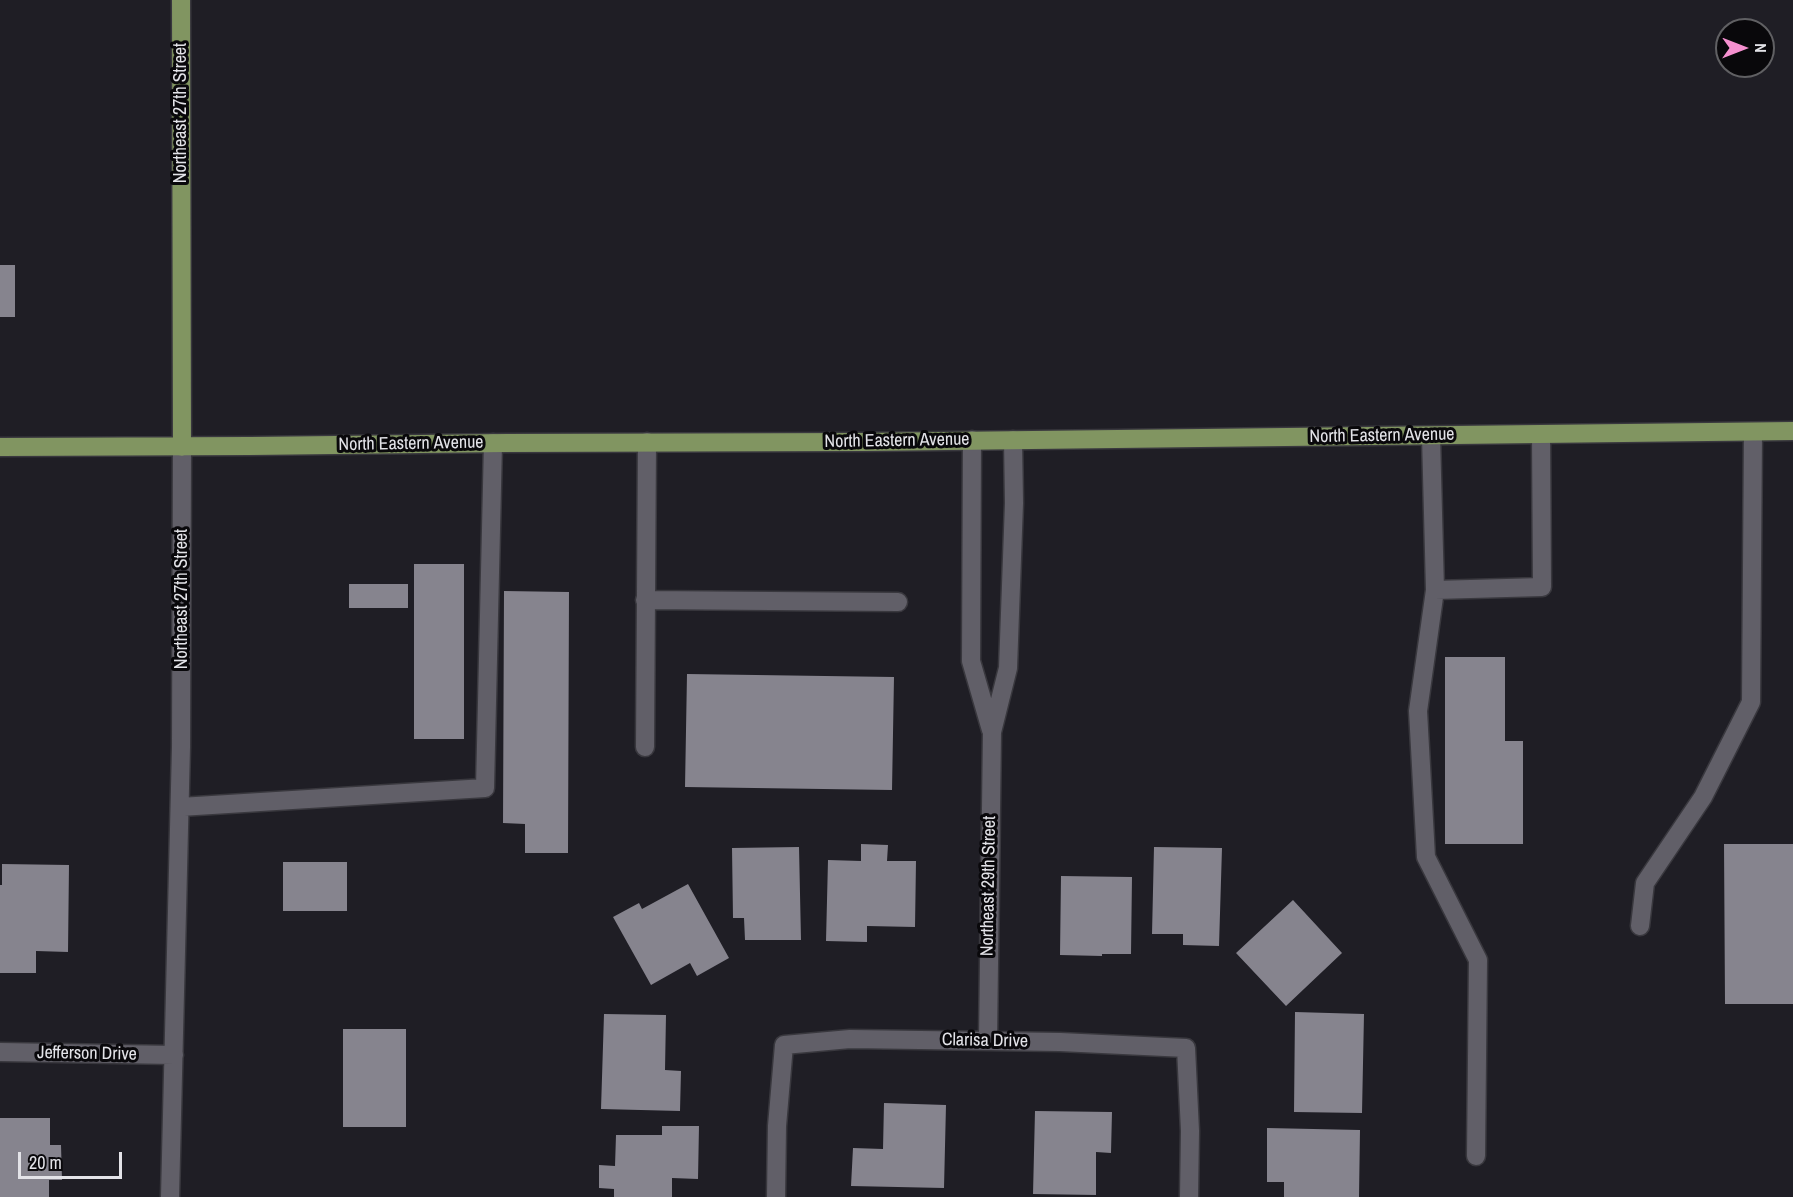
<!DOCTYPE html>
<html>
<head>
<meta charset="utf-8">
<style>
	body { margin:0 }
	#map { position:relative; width:1793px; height:1197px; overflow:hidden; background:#1f1e25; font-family:"Archivo Narrow",sans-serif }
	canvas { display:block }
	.north { position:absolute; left:1715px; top:18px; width:60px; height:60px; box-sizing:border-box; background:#09080b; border:2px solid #606063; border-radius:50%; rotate:90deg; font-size:16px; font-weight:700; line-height:24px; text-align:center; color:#e3e3e8 }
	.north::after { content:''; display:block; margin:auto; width:21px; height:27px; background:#f690d0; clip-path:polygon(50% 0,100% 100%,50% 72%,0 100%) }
	.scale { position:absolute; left:18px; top:1152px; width:104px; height:27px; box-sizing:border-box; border:3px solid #e3e3e8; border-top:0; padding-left:8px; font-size:18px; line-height:21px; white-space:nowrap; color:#e3e3e8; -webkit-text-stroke:4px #09080b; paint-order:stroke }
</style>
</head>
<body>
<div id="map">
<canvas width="1793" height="1197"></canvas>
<div class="north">N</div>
<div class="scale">20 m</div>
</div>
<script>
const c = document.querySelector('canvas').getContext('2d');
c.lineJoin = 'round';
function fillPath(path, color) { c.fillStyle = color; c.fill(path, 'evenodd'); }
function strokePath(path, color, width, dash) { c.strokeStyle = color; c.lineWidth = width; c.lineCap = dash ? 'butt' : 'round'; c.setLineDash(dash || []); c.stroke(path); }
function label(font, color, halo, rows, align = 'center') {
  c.font = font + ' "Archivo Narrow",sans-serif'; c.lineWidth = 6; c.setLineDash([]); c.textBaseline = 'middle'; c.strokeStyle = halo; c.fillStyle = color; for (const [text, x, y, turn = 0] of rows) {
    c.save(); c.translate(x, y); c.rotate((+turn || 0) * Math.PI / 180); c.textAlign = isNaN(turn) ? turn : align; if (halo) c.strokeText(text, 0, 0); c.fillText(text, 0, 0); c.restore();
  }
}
const building = new Path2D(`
	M0 265H15V317H0Z
	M414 564H464V739H414Z
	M349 584H408V608H349Z
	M504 591 569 592 568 853H525V824L503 823Z
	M1445 657H1505V741H1523V844H1445Z
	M687 674 894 677 892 790 685 787Z
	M861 844 888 845 887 861H916L915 927 867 926V942L826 941 828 860 861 861Z
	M1724 844H1793V1004H1725Z
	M799 847 801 940H745L744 918H733L732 848Z
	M1154 847 1222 848 1219 946 1183 945V934H1152Z
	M283 862H347V911H283Z
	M2 864 69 865 68 952 36 951V973H0V885H2Z
	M1061 876 1132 877 1131 954H1102V956L1060 955Z
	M688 884 729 958 697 976 690 963 651 985 613 917 639 903 642 909Z
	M1293 900 1342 953 1286 1006 1236 953Z
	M1295 1012 1364 1014 1362 1113 1294 1112Z
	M604 1014 666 1015 665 1070 681 1071 680 1111 601 1109Z
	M343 1029H406V1127H343Z
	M884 1103 946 1105 944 1188 851 1186 853 1148 883 1149Z
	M1035 1111 1112 1112 1111 1153 1096 1152V1195L1033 1194Z
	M0 1118H50V1145H61L62 1180H49V1197H0Z
	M662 1126H699L698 1179 672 1178V1197H614V1189L599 1188V1165L615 1166 616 1135H662Z
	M1267 1128 1360 1130 1359 1197H1284V1182H1267Z`);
const minor = new Path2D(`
	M1431 436 1435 590 1418 711 1426 857 1478 960 1476 1156
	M972 440 971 661 991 730
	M1435 590 1542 587 1541 435
	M645 600 898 602
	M645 747 647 442
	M180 807 485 788 493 443
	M1640 926 1645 883 1703 797 1751 702 1753 432
	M988 1040 992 732 1008 668 1014 503 1013 440
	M0 1052 174 1055
	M170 1197 181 747 182 447
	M776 1197 777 1126 784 1045 850 1039 1060 1042 1186 1048 1190 1131 1189 1197`);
const major = new Path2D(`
	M181 0 182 447
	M0 447 250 446 506 443 863 442 1793 431`);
const streetNames = [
	["Northeast 27th Street",181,113,-90],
	["North Eastern Avenue",1382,436,-1],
	["North Eastern Avenue",897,441,-1],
	["North Eastern Avenue",411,444,-1],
	["Northeast 27th Street",182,599,-90],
	["Northeast 29th Street",989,886,-89],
	["Clarisa Drive",985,1041,1],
	["Jefferson Drive",87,1054,1]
];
fillPath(building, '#86848e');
strokePath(minor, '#39383e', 21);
strokePath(major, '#39383e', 21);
strokePath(minor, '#615f68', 18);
strokePath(major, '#819561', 18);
label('18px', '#e3e3e8', '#09080b', streetNames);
</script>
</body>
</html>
